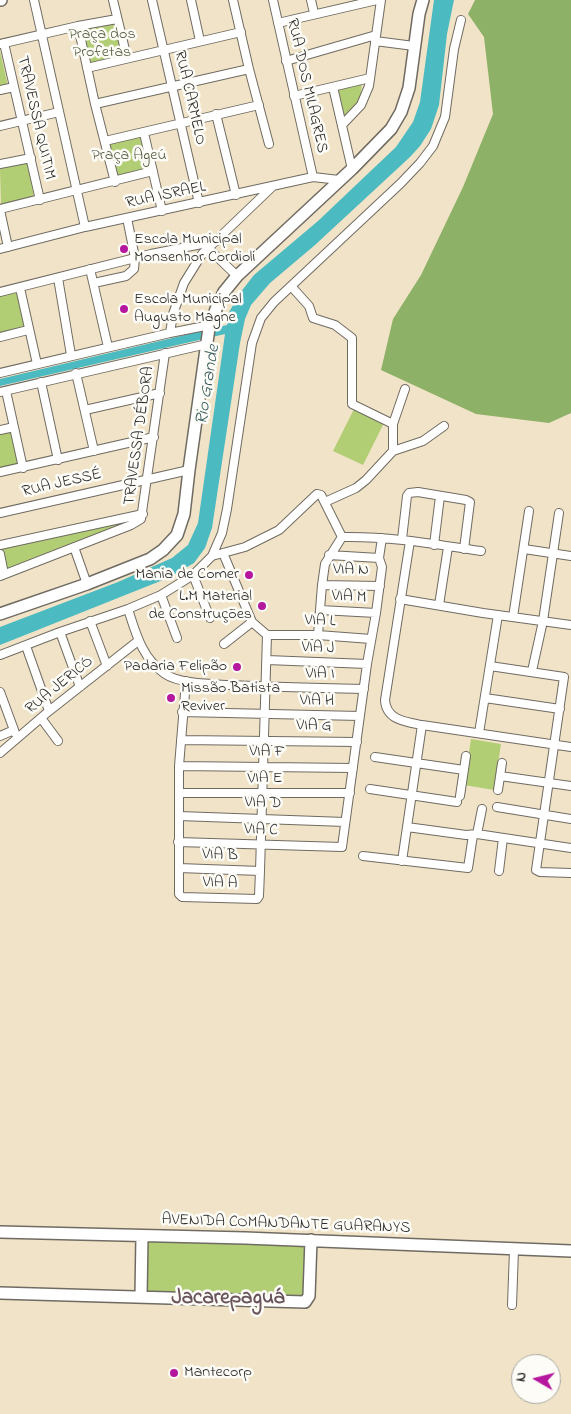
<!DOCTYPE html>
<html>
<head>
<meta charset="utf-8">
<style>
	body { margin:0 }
	#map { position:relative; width:571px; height:1414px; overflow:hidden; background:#f1e3c7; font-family:"Indie Flower",sans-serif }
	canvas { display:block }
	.north { position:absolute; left:511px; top:1354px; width:50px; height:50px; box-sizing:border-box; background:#fdfcf7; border:1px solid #a9a8a5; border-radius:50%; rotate:278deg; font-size:14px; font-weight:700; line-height:20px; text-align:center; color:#2b2b2b }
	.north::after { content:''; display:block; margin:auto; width:18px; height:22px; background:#b5179e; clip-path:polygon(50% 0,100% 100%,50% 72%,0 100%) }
</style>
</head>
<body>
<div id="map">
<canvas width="571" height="1414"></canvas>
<div class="north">N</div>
</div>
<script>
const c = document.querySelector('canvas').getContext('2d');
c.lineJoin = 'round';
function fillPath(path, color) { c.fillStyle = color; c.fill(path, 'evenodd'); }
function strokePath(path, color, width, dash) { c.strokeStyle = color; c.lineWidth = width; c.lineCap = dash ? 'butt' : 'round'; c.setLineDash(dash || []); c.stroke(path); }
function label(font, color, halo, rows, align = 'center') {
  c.font = font + ' "Indie Flower",sans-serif'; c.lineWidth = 5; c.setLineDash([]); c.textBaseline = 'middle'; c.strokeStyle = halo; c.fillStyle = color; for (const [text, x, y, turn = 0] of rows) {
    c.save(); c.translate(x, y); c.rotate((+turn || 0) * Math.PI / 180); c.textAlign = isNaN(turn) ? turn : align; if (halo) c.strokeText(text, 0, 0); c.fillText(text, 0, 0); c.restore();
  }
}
const green = new Path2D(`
	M114 21 124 57 89 66 81 31Z
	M0 51 8 86 0 88Z
	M362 82 360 104 342 119 335 89Z
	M142 135 150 169 116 177 108 143Z
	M28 162 34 198 1 205 0 169Z
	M20 289 27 326 0 334V294Z
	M356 405 386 419 363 465 333 451Z
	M10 428 20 465 0 470V430Z
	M145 511 144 518 6 571 1 546Z
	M471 739 501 744 494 790 464 785Z
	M147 1238 311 1241 308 1289 300 1300 145 1293Z`);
const forest = new Path2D(`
	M475 0H571V413L549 423 476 414 381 370 393 319 421 275 463 187 493 114 484 37 468 14Z`);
const water = new Path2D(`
	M434 0H454L447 34 439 105 431 129 420 146 410 157 315 245 270 283 251 305 245 319 240 343 212 528 205 548 194 563 168 578 0 645V627L118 582 172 558 188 545 198 523 225 334 0 386V379L227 325 228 314 240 293 254 275 318 221 396 147 413 122 420 102Z`);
const street = new Path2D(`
	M34 0 85 227
	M113 0 127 58
	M152 0 199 203
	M191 0 200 41
	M233 0 249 69 269 144
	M273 0 313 177
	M311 0 314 13
	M278 23 377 0
	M78 26 95 104 115 182
	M375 41 414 46
	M4 43 40 200
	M0 44 78 26 117 19
	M286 61 376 35
	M87 68 241 32
	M333 87 352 169
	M0 90 14 87
	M294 96 370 78
	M95 104 249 69
	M216 114 236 195
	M342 125 361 105 369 86 381 0
	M0 126 59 112
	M144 133 162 211
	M105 141 259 105
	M0 164 31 158
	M0 209 153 171
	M0 210 8 247
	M208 248 237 276
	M0 249 85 227 313 177 339 180
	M90 269 108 347
	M58 278 71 355
	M94 283 126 276 134 269 135 258 127 218
	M291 286 309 306 313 318 335 325 352 338V404L393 424
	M20 288 37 364
	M0 292 151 254 217 241
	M170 333 173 314 184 283 202 254 272 187
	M0 337 28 330
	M0 373 170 333 210 325
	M76 373 94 451
	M41 382 58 460
	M6 391 23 468
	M0 392 207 344
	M85 410 160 393
	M0 430 14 427
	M393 451V424L405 389
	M0 472 154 437
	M325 502 356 488 366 480 393 451 423 441 444 426
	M0 513 189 470
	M342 537C388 536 434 544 481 551
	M402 539 407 496 409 493 418 492 466 500 470 502 464 549
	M410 541 385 700C386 720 406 722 422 725L571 747
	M0 545 143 514
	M434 545 440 496
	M74 547 87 584
	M524 549 571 556
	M0 554 4 574
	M329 555 379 558
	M212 556 222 533 227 509 252 343 261 318 274 302 401 183 420 163 433 146 445 117 454 49 461 20
	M193 575 210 618
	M0 576 131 525 141 519 165 353
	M322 585 380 586
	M161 595 177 638
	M400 599 483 613 571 625
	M439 605 448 547
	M128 609C136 634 142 658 165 674 180 684 212 684 229 685 274 687 319 688 364 689
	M320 610 376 613
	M513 617 529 511
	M90 621 107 666
	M60 632 80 687
	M267 635H318L371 639
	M318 635 322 585 325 564 342 537
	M224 644 252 622
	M26 646 49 711
	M0 655 60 632 128 609 161 595 193 575 212 556 245 547 279 530 317 494 321 495 342 537
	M267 660 367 664
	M490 666 564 677 536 870 540 872 571 873
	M532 671 543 621 559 513
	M186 681 179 766V894L182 897 257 899 259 896 260 871 267 635 252 622 223 553
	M0 692 14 730
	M485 698 560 709
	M182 712 360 716
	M41 718 58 741
	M479 733 498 615
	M0 736 14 730 15 733
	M181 740 357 742
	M0 753 49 711 138 641
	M375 757 464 770
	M179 766 353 768
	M500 776 571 786
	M370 789 457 802
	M498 790 502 763
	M180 793H350
	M460 796 466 756
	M497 807 571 819
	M179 816 345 822
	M407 827 466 835 477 834 571 848
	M477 834 482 809
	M178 842 342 847 367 664 376 613 382 567 379 558 382 538
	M363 856 468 868 473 835
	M402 861 422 725
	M179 868 260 871
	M499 871 503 838
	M512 1305 514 1250`);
const secondary = new Path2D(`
	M0 0H1
	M0 614 87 584 150 559 163 550 177 535 184 514 189 470 209 328 218 304 224 292 237 276 352 169 391 129 401 112 409 88 419 14 423 0
	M0 1232 245 1238 571 1251
	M0 1293 305 1302 309 1296 311 1240
	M141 1296 142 1236`);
const markers = [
	[124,249,5,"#b5179e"],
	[124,309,5,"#b5179e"],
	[249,575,5,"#b5179e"],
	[262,606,5,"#b5179e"],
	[237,667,5,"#b5179e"],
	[171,698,5,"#b5179e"],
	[174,1373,5,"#b5179e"]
];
const parkNames = [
	["Praça dos",102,35],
	["Profetas",102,53],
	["Praça Ageú",129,156]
];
const streetNames = [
	["RUA DOS MILAGRES",306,86,77],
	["RUA CARMELO",189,98,77],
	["TRAVESSA QUITIM",35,118,77],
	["RUA ISRAEL",166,196,-12],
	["TRAVESSA DÉBORA",140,436,-82],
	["RUA JESSÉ",62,484,-13],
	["VIA N",351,571,1],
	["VIA M",349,598,3],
	["VIA L",320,622,2],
	["VIA J",318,649,2],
	["VIA I",320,675,1],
	["RUA JERICÓ",60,686,-39],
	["VIA H",317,702,1],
	["VIA G",314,727,1],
	["VIA F",267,753,1],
	["VIA E",265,779],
	["VIA D",263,804,2],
	["VIA C",261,831,2],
	["VIA B",220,856,2],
	["VIA A",220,884,2],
	["AVENIDA COMANDANTE GUARANYS",286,1225,2]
];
const poiNames = [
	["Escola Municipal",134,240],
	["Monsenhor Cordioli",134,258],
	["Escola Municipal",134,300],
	["Augusto Magne",134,318],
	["Mania de Comer",239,575,"right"],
	["L.M Material",252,597,"right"],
	["de Construções",252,615,"right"],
	["Padaria Felipão",227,667,"right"],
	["Missão Batista",181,689],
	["Reviver",181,707],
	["Mantecorp",184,1373]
];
const waterNames = [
	["Rio Grande",209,385,-81]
];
const districtNames = [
	["Jacarepaguá",228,1300]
];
fillPath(green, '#b2ce75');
fillPath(forest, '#8db166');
fillPath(water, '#4bbac1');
strokePath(street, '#706b62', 10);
strokePath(secondary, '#706b62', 14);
strokePath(street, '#fff', 8);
strokePath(secondary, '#fff', 11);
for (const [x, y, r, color] of markers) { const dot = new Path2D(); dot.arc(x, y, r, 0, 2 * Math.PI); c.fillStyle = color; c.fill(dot); strokePath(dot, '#fdfcf7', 2); }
label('16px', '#545c41', '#fdfcf7', parkNames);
label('16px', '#2b2b2b', '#fdfcf7', streetNames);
label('16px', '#2b2b2b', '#fdfcf7', poiNames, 'left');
label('italic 18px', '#365d60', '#fdfcf7', waterNames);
label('bold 21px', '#69535c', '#fdfcf7', districtNames);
</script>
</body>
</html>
